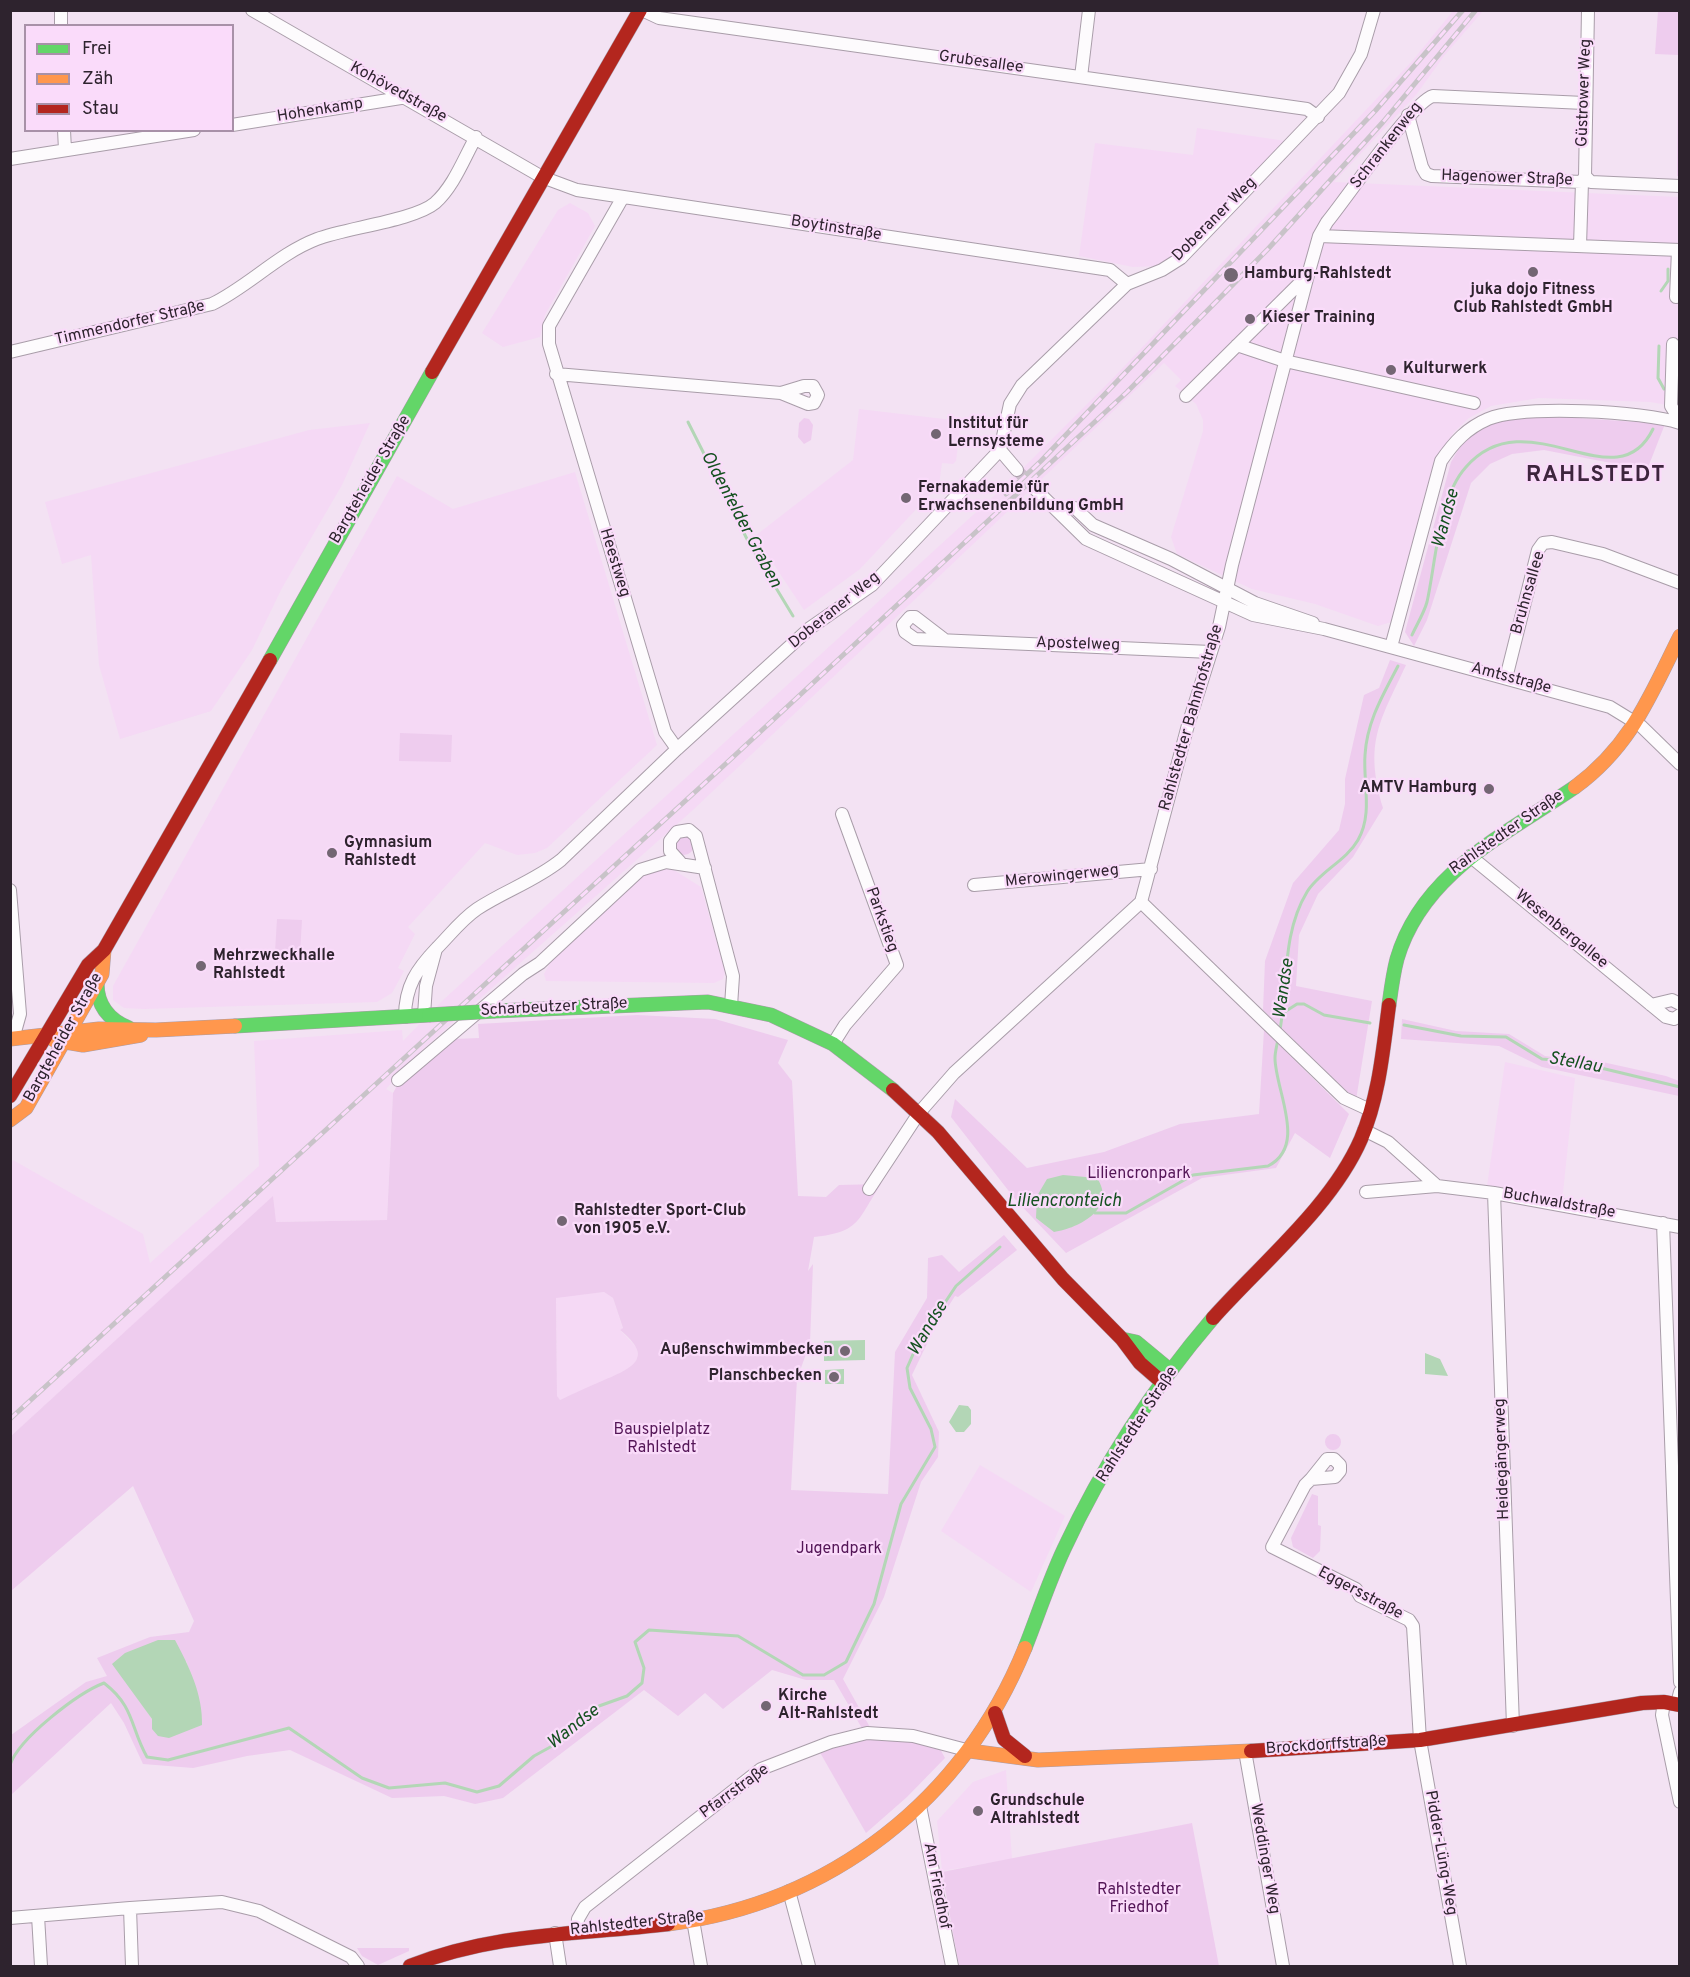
<!DOCTYPE html>
<html>
<head>
<meta charset="utf-8">
<style>
	body { margin:0 }
	#map { position:relative; width:1690px; height:1977px; overflow:hidden; background:#f3e2f3; font-family:Overpass,sans-serif }
	canvas { display:block }
	.frame { position:absolute; inset:0; border:12px solid #2e232e; pointer-events:none }
	.legend { position:absolute; left:24px; top:24px; width:210px; height:108px; box-sizing:border-box; background:#fadbfa; border:2px solid #a891a8; margin:0; padding:8px 10px; list-style:none; font-size:18px; color:#2e232e }
	.legend li { display:flex; align-items:center; gap:12px; height:30px }
	.legend b { width:30px; border:2px solid #a891a8 }
</style>
</head>
<body>
<div id="map">
<canvas width="1690" height="1977"></canvas>
<div class="frame"></div>
<ul class="legend">
<li><b style="height:8px;background:#63d668"></b>Frei</li>
<li><b style="height:8px;background:#ff974d"></b>Zäh</li>
<li><b style="height:8px;background:#b3261e"></b>Stau</li>
</ul>
</div>
<script>
const c = document.querySelector('canvas').getContext('2d');
c.lineJoin = 'round';
function fillPath(path, color) { c.fillStyle = color; c.fill(path, 'evenodd'); }
function strokePath(path, color, width, dash) { c.strokeStyle = color; c.lineWidth = width; c.lineCap = dash ? 'butt' : 'round'; c.setLineDash(dash || []); c.stroke(path); }
function label(font, color, halo, rows, align = 'center') {
  c.font = font + ' Overpass,sans-serif'; c.lineWidth = 4.5; c.setLineDash([]); c.textBaseline = 'middle'; c.strokeStyle = halo; c.fillStyle = color; for (const [text, x, y, turn = 0] of rows) {
    c.save(); c.translate(x, y); c.rotate((+turn || 0) * Math.PI / 180); c.textAlign = isNaN(turn) ? turn : align; if (halo) c.strokeText(text, 0, 0); c.fillText(text, 0, 0); c.restore();
  }
}
const built = new Path2D(`
	M1453 11H1483L1444 56 1416 95 1334 182 1679 197V407L1650 402 1539 398 1491 406 1469 418 1454 432 1442 451 1396 618 1391 622 1378 626 1315 604 1252 589 1177 554 1171 537 1203 431V420L1196 404 1175 386 1181 380 1164 363 693 810 422 1050 386 1089 393 1093 387 1220 275 1222 273 1197 11 1436 10 1165 13 1160 143 1234 150 1263 259 1166 254 1041 402 1030 403 1041 442 1001 1009 482 1116 375 1413 60Z
	M1197 128 1286 141 1175 257 1159 266 1133 267 1079 256 1095 143 1193 155Z
	M570 203 588 213 595 226 545 315 540 337 503 347 482 333 558 210Z
	M859 409 961 421 956 461 953 464 942 463 939 485 860 569 804 610 755 536 853 460Z
	M370 423 342 485 282 588 252 650 211 711 120 739 99 665 91 555 62 564 45 502 309 430Z
	M575 472 657 745 547 848 535 853 517 855 485 843 408 927 415 934 398 968 404 971 392 993 377 1002 143 1009 124 1008 113 1000V986L397 476 453 509Z
	M669 867 701 887 725 972 723 979 714 983 546 981 544 974 550 963 636 879 644 874Z
	M1505 1062 1575 1078 1562 1202 1487 1186Z
	M604 1292 613 1298 623 1329 620 1330 637 1348 638 1357 634 1365 625 1372 560 1400 557 1397 556 1297Z
	M980 1465 1065 1516 1031 1592 941 1531Z
	M1006 1770 1012 1859 942 1871 937 1821 973 1782Z`);
const green = new Path2D(`
	M1658 11H1679V176H1677L1678 55 1655 54Z
	M1535 415 1665 424 1647 470 1544 450 1512 454 1490 464 1471 483 1427 620 1414 646 1405 632 1451 462 1458 450 1468 437 1490 424 1512 418Z
	M804 418 809 419 813 425 811 440 804 444 798 437 799 423Z
	M1390 660 1406 665C1379 723 1364 743 1383 808L1353 857 1318 894 1299 935 1296 986 1372 1001 1356 1100 1263 1010 1265 961 1293 883 1339 830 1345 804V779L1364 695 1379 688Z
	M400 733 452 735 451 762 399 761Z
	M674 845a10 10 0 1 1 20 0a10 10 0 1 1-20 0Z
	M277 919 302 920 300 954 275 952Z
	M637 1015 715 1019 788 1040 778 1063 792 1081 798 1196 826 1197 839 1185 881 1184C857 1220 861 1232 814 1237L808 1271 813 1264 810 1343 797 1379 791 1490 888 1494 895 1352 927 1298 928 1258 942 1255 959 1272 1004 1235 1017 1250 958 1297 955 1296 934 1329 912 1375 939 1432 938 1457 921 1482 884 1597 843 1679 871 1729 863 1730 834 1680H806L772 1670 723 1709 705 1693 678 1716 644 1690 503 1798 475 1804 444 1796 392 1798 290 1750 247 1756 193 1768 143 1764 124 1723 111 1703 11 1795V1735L86 1682 107 1676 97 1658 150 1637 189 1632 194 1621 133 1486 11 1591V1436L273 1196 276 1222 387 1220 393 1093 399 1082 454 1039 479 1038 478 1024ZM604 1292 613 1298 623 1328 620 1330C655 1358 633 1368 602 1381 588 1387 574 1393 560 1400L557 1396 556 1298ZM186 1661 193 1681 152 1729V1719L127 1682Z
	M1402 1019 1456 1031 1509 1034 1545 1056 1560 1058 1575 1056 1666 1076 1679 1081V1096L1542 1067 1499 1046 1401 1039Z
	M1264 1030 1349 1114 1330 1158 1295 1133 1276 1168 1202 1178 1066 1253 1015 1199 951 1117 955 1099 1027 1168 1104 1152 1180 1124 1259 1114Z
	M1325 1442a8 8 0 1 1 16 0a8 8 0 1 1-16 0Z
	M1312 1494 1318 1496V1525L1321 1526 1320 1551 1313 1558 1293 1547 1291 1538Z
	M865 1736 923 1741 939 1747 945 1758 907 1797 866 1833 818 1749Z
	M1192 1823 1219 1966H959L942 1872Z
	M357 1948H409V1951L378 1965 362 1956Z`);
const water = new Path2D(`
	M1063 1175 1097 1178C1117 1208 1080 1228 1054 1232L1036 1218 1037 1196 1047 1179Z
	M865 1340V1360L824 1361V1341Z
	M1425 1353 1440 1359 1448 1376 1425 1374Z
	M844 1369V1384H825V1370Z
	M959 1405 968 1406 971 1410V1424L964 1432H956L949 1422Z
	M158 1640H175C189 1666 203 1695 202 1725L169 1738 158 1736 152 1729V1719L112 1664 125 1653Z`);
const stream = new Path2D(`
	M1661 291 1668 281V269
	M1659 346 1658 378 1664 389
	M688 422 750 545 793 616
	M1412 635C1417 624 1424 613 1427 602 1436 562 1438 498 1466 467 1528 396 1616 505 1653 429
	M1283 1013 1297 1004H1304L1324 1015 1370 1023
	M1404 1025 1461 1036 1506 1037 1542 1059 1576 1062 1680 1087
	M1280 1030C1288 984 1282 933 1307 892 1319 872 1346 861 1358 840 1373 814 1363 783 1365 755 1367 721 1383 695 1398 666
	M1095 1213H1126L1193 1175 1268 1166C1308 1146 1275 1090 1275 1058 1275 1052 1277 1045 1278 1039
	M10 1765C19 1738 78 1693 104 1683 135 1707 130 1727 147 1757L168 1760 289 1728 362 1778 389 1788 445 1783 477 1792 499 1786 534 1756 563 1740 599 1706 627 1696 642 1683 644 1668 635 1642 649 1630 738 1636 803 1675H824L846 1662 874 1604 901 1504 935 1447 931 1429 910 1388 907 1368 918 1343 956 1286 1000 1247`);
const streetTunnel = new Path2D(`
	M1017 470 1034 488`);
const street = new Path2D(`
	M61 10V26
	M252 10 542 177 577 190 1110 270 1127 284
	M642 10 659 18 1307 109 1318 117
	M1081 77 1089 10
	M1408 115 1422 167 1426 174 1432 176 1582 182 1585 176
	M232 125 407 97
	M64 130 65 150
	M10 159 194 130
	M1585 176 1588 10
	M1585 176 1591 182 1680 186
	M623 197 549 326V344L665 732 677 749
	M1319 236 1680 250
	M1580 246 1582 182
	M1676 297 1678 250
	M1673 344 1671 406 1680 420
	M1237 345 1285 361 1474 403
	M10 352 212 304C249 286 278 254 317 239 346 228 415 220 435 203 454 186 464 158 476 137
	M556 374 781 393 808 404 814 403 818 395 813 386H804L781 393
	M1186 396 1307 276
	M1000 450 1017 470
	M1034 488 1086 539 1253 615 1324 629 1610 707 1641 726 1680 764
	M1075 508 1093 525 1171 559 1255 603 1313 623
	M945 640 915 617H910L903 625 905 632 915 639 1211 652
	M1391 647 1441 461C1454 442 1467 428 1488 419 1524 405 1643 411 1680 423
	M1506 678 1538 550 1543 543 1552 542 1603 554 1680 583
	M1470 856 1666 1017 1674 1019 1680 1015
	M680 862 670 851V841L677 832 689 830 696 836 733 976 731 1006
	M974 885 1151 869
	M10 890 20 1014 13 1039
	M1141 902 1344 1098 1370 1110
	M1651 1005 1672 1000 1680 1004
	M424 1015 426 986 436 949
	M405 1017C405 986 417 969 437 948 450 935 461 920 477 909 504 891 535 881 561 860L677 749 810 628 872 585 1000 450 1010 404 1022 385 1127 284 1162 270 1181 258 1339 93 1361 54 1374 10
	M833 1044 845 1025 897 965 842 814
	M398 1080 523 974 540 963 640 870 666 862 705 868
	M1364 1130 1388 1142 1437 1186 1494 1193 1680 1227
	M869 1189 919 1113 954 1073 1141 902 1188 725 1219 627 1232 565 1308 275 1319 236 1327 222C1346 199 1412 102 1433 96L1584 103
	M1366 1192 1437 1186
	M1494 1193 1513 1726
	M1663 1223 1680 1682
	M1311 1479 1327 1459H1334L1340 1465V1471L1335 1477 1311 1479 1305 1485 1272 1547 1356 1589 1360 1596 1409 1620 1413 1626 1420 1740 1460 1966
	M1664 1702 1662 1715 1680 1802
	M1677 1704 1680 1692
	M1245 1751 1283 1966
	M920 1806 952 1966
	M789 1891 809 1966
	M38 1916 41 1966
	M10 1918 130 1908
	M693 1920 701 1966
	M577 1932 578 1919 585 1907 761 1769 831 1742 867 1733 913 1736 970 1751
	M555 1933 560 1966
	M132 1966 130 1908 222 1902 259 1911 351 1957 358 1966`);
const fast = new Path2D(`
	M270 660 432 372
	M97 983C97 1006 109 1020 129 1028
	M1389 1005C1391 990 1393 974 1397 959 1422 873 1506 834 1575 787
	M495 1011 708 1002 771 1015 833 1044 893 1090
	M235 1026 429 1015
	M1122 1339 1136 1342 1171 1371
	M1025 1648C1038 1615 1049 1581 1064 1549 1102 1467 1154 1387 1213 1318`);
const slow = new Path2D(`
	M1575 787C1631 746 1650 696 1680 636
	M10 1039 99 1029 156 1030 235 1026
	M54 1040 83 1045 141 1035
	M10 1120 26 1108 102 974 104 950
	M970 1751 1038 1760 1251 1751
	M668 1924C832 1903 963 1800 1025 1648`);
const jam = new Path2D(`
	M432 372 640 10
	M893 1090 938 1132 1063 1279 1122 1339 1140 1363 1163 1383
	M10 1096 88 965 104 950 270 660
	M1213 1318C1261 1264 1332 1206 1361 1139 1379 1097 1383 1050 1389 1005
	M995 1713 1004 1739 1025 1756
	M1251 1751 1420 1740 1642 1703 1664 1702 1680 1705
	M410 1966C497 1932 577 1935 668 1924`);
const rail = new Path2D(`
	M1006 494 1041 461 1375 111 1463 10
	M10 1419 719 770 1127 392 1268 249 1383 122 1476 10`);
const fastBridge = new Path2D(`
	M429 1015 495 1011`);
const markers = [
	[1533,272,6,"#736673"],
	[1231,275,8,"#736673"],
	[1250,319,6,"#736673"],
	[1391,370,6,"#736673"],
	[936,434,6,"#736673"],
	[906,498,6,"#736673"],
	[1489,789,6,"#736673"],
	[332,853,6,"#736673"],
	[201,966,6,"#736673"],
	[562,1221,6,"#736673"],
	[845,1351,6,"#736673"],
	[834,1377,6,"#736673"],
	[766,1706,6,"#736673"],
	[978,1811,6,"#736673"]
];
const streetNames = [
	["Grubesallee",981,63,8],
	["Kohövedstraße",398,93,29],
	["Güstrower Weg",1585,93,-88],
	["Hohenkamp",320,111,-9],
	["Schrankenweg",1387,146,-52],
	["Hagenower Straße",1507,179,2],
	["Doberaner Weg",1215,220,-45],
	["Boytinstraße",836,229,9],
	["Timmendorfer Straße",130,324,-13],
	["Bargteheider Straße",371,480,-60],
	["Heestweg",614,563,73],
	["Bruhnsallee",1529,593,-74],
	["Doberaner Weg",835,611,-39],
	["Apostelweg",1078,645,2],
	["Amtsstraße",1511,679,15],
	["Rahlstedter Bahnhofstraße",1192,718,-74],
	["Rahlstedter Straße",1507,833,-35],
	["Merowingerweg",1062,877,-6],
	["Parkstieg",881,920,70],
	["Wesenbergallee",1561,930,39],
	["Scharbeutzer Straße",554,1008,-3],
	["Bargteheider Straße",64,1038,-61],
	["Buchwaldstraße",1559,1204,10],
	["Rahlstedter Straße",1138,1425,-57],
	["Heidegängerweg",1503,1459,-92],
	["Eggersstraße",1360,1594,28],
	["Brockdorffstraße",1326,1746,-4],
	["Pfarrstraße",735,1792,-36],
	["Pidder-Lüng-Weg",1440,1853,80],
	["Weddinger Weg",1264,1859,80],
	["Am Friedhof",936,1886,79],
	["Rahlstedter Straße",637,1924,-6]
];
const poiNames = [
	["Hamburg-Rahlstedt",1244,275],
	["juka dojo Fitness",1533,291,"center"],
	["Club Rahlstedt GmbH",1533,309,"center"],
	["Kieser Training",1262,319],
	["Kulturwerk",1403,370],
	["Institut für",948,425],
	["Lernsysteme",948,443],
	["Fernakademie für",918,489],
	["Erwachsenenbildung GmbH",918,507],
	["AMTV Hamburg",1477,789,"right"],
	["Gymnasium",344,844],
	["Rahlstedt",344,862],
	["Mehrzweckhalle",213,957],
	["Rahlstedt",213,975],
	["Rahlstedter Sport-Club",574,1212],
	["von 1905 e.V.",574,1230],
	["Außenschwimmbecken",833,1351,"right"],
	["Planschbecken",822,1377,"right"],
	["Kirche",778,1697],
	["Alt-Rahlstedt",778,1715],
	["Grundschule",990,1802],
	["Altrahlstedt",990,1820]
];
const parkNames = [
	["Liliencronpark",1139,1175],
	["Bauspielplatz",662,1431],
	["Rahlstedt",662,1449],
	["Jugendpark",839,1550],
	["Rahlstedter",1139,1891],
	["Friedhof",1139,1909]
];
const waterNames = [
	["Wandse",1447,519,-75],
	["Oldenfelder Graben",740,520,62],
	["Wandse",1285,989,-82],
	["Stellau",1575,1064,10],
	["Liliencronteich",1064,1202],
	["Wandse",929,1329,-59],
	["Wandse",574,1728,-38]
];
const districtNames = [
	["RAHLSTEDT",1596,477]
];
fillPath(built, '#f5d9f5');
fillPath(green, '#ece');
fillPath(water, '#b3d6b6');
strokePath(stream, '#b3d6b6', 3);
strokePath(streetTunnel, '#ccbccc', 12, [12, 6]);
strokePath(street, '#a99da9', 14);
strokePath(fast, '#a99da9', 15);
strokePath(slow, '#a99da9', 15);
strokePath(jam, '#a99da9', 15);
strokePath(street, '#fdfbfd', 12);
strokePath(fast, '#63d668', 14);
strokePath(slow, '#ff974d', 14);
strokePath(jam, '#b3261e', 14);
strokePath(rail, '#c8c3c8', 5);
strokePath(rail, '#fadbfa', 3, [9]);
strokePath(fastBridge, '#a99da9', 15, []);
strokePath(fastBridge, '#63d668', 14);
for (const [x, y, r, color] of markers) { const dot = new Path2D(); dot.arc(x, y, r, 0, 2 * Math.PI); c.fillStyle = color; c.fill(dot); strokePath(dot, '#fadbfa', 2); }
label('16px', '#2e232e', '#fadbfa', streetNames);
label('bold 16px', '#2e232e', '#fadbfa', poiNames, 'left');
label('16px', '#541657', '#fadbfa', parkNames);
label('italic 18px', '#155120', '#fadbfa', waterNames);
c.letterSpacing = '1.5px';
label('bold 22px', '#3d253d', '#fadbfa', districtNames);
c.letterSpacing = '0px';
</script>
</body>
</html>
